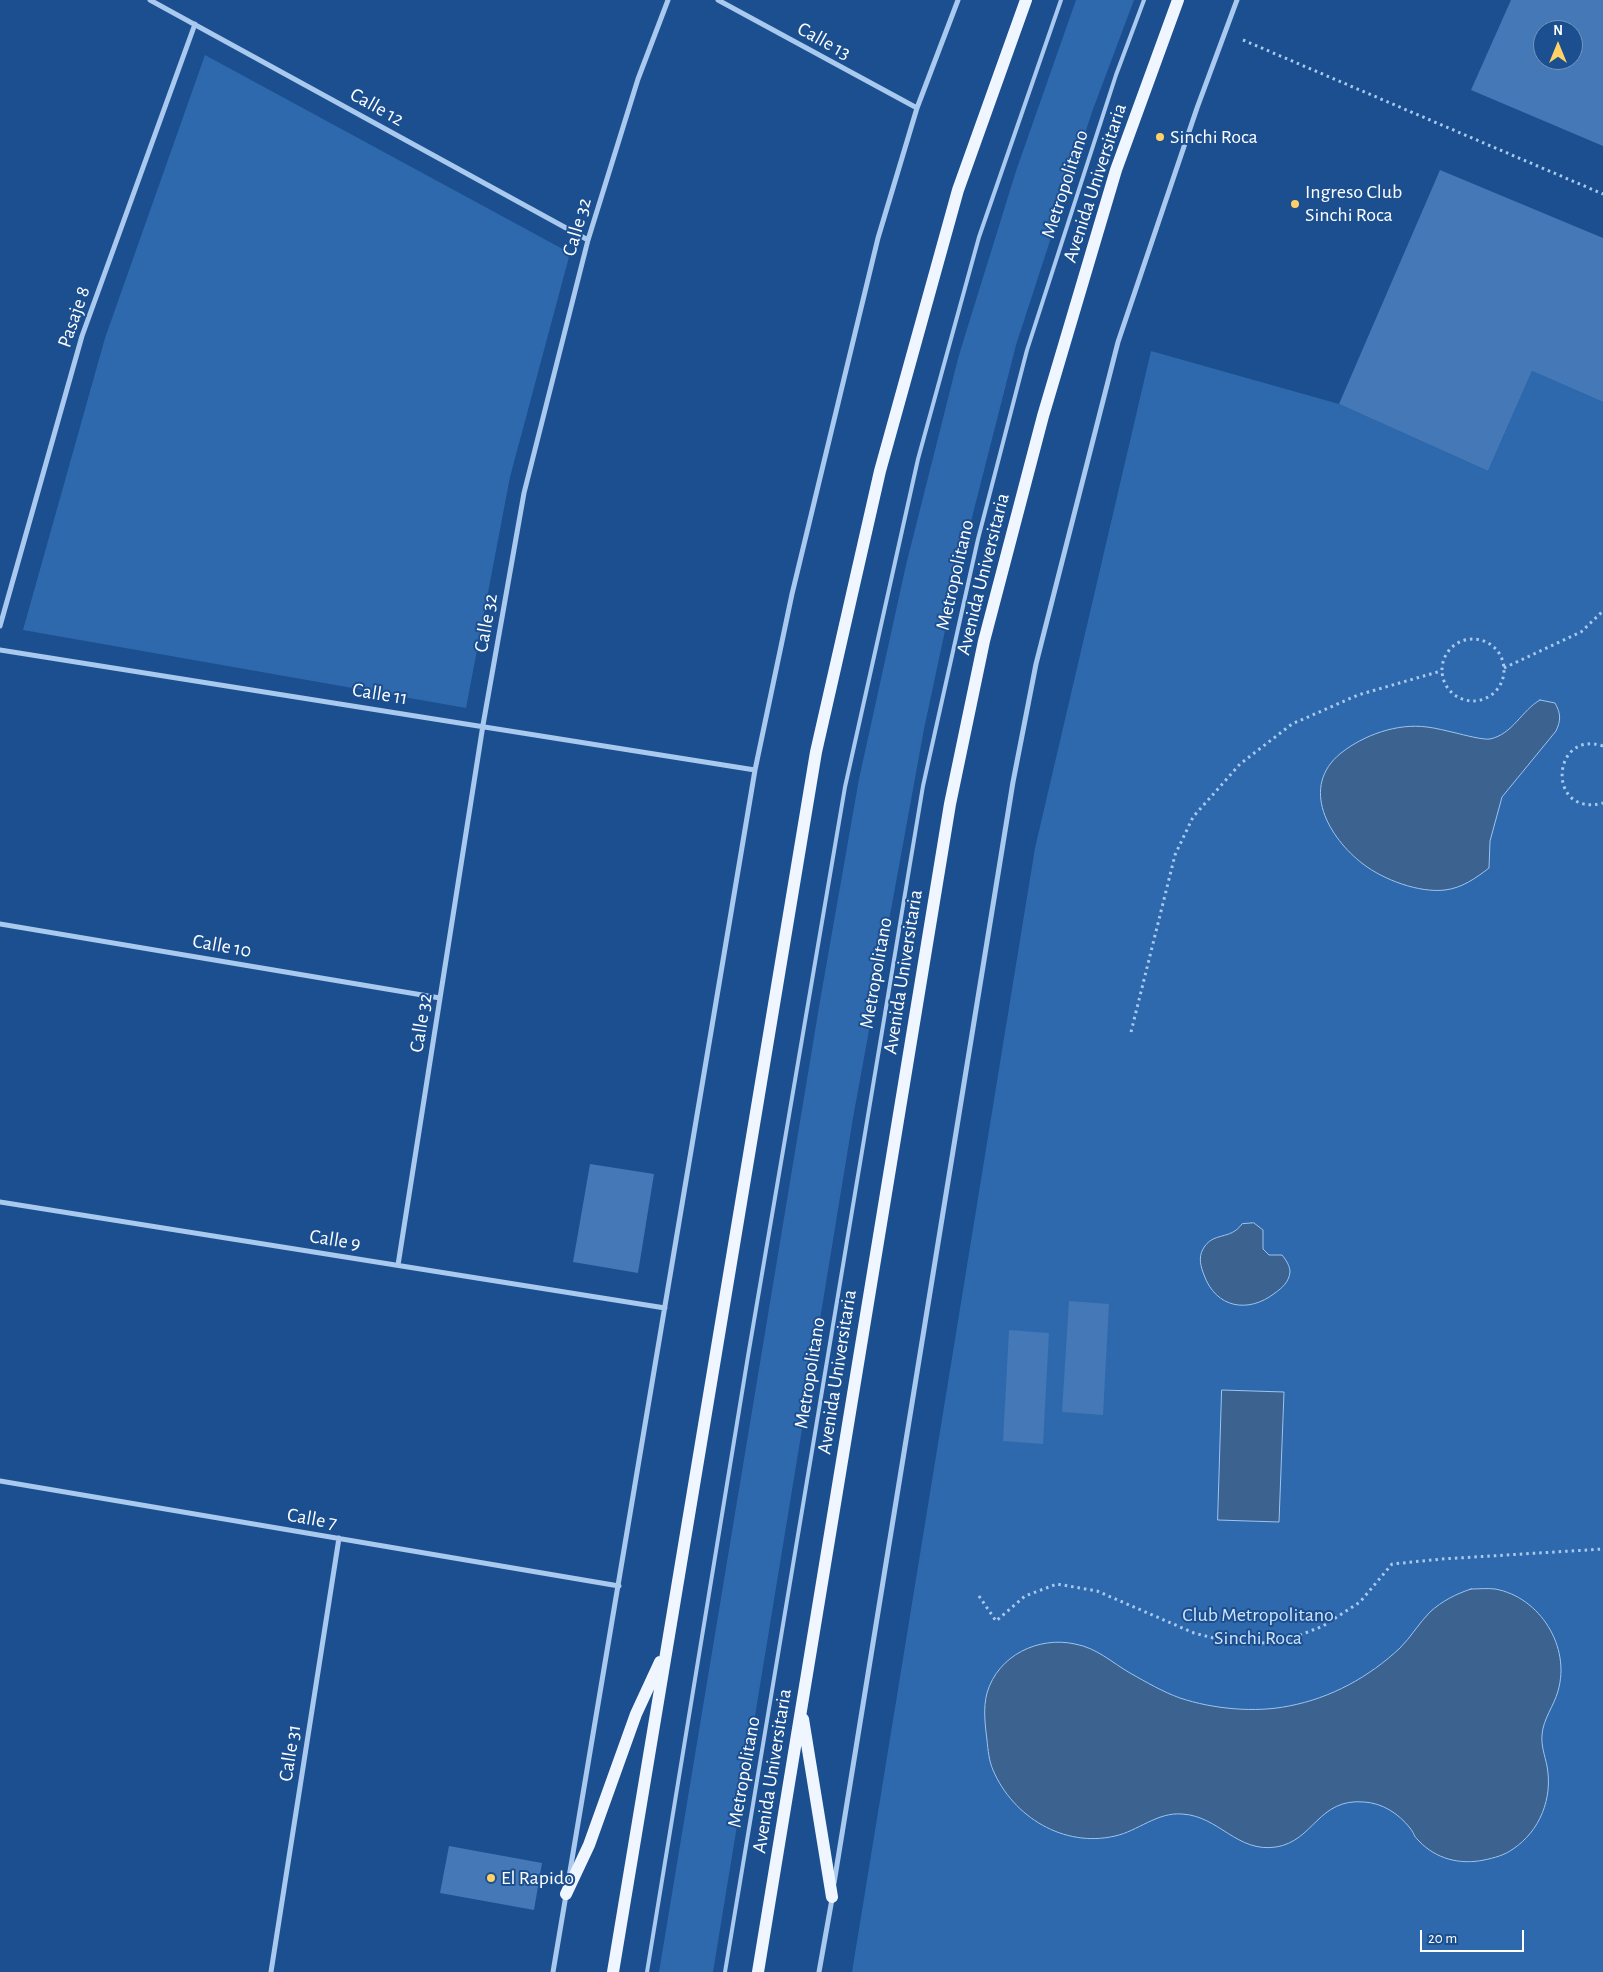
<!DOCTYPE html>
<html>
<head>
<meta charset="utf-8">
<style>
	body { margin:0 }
	#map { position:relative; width:1603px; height:1972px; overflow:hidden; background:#1b4f8f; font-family:"Alegreya Sans",sans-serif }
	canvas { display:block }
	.north { position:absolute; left:1533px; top:20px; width:50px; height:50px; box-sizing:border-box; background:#1b4f8f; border:1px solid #7695bc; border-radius:50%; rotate:0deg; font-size:14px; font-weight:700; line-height:20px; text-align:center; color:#fff }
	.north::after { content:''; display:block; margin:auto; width:18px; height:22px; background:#ffd166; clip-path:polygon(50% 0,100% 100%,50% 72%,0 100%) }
	.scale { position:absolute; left:1420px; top:1930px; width:104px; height:22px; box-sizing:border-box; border:2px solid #fff; border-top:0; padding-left:6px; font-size:15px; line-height:18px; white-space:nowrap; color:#fff; -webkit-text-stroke:4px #1b4f8f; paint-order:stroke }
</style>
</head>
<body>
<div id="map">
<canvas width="1603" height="1972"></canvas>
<div class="north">N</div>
<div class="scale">20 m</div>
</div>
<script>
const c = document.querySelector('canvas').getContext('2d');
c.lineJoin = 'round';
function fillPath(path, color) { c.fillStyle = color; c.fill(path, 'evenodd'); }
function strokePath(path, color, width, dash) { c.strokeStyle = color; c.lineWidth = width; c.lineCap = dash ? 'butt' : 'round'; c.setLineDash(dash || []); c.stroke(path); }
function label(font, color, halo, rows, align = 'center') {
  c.font = font + ' "Alegreya Sans",sans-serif'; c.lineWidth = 4; c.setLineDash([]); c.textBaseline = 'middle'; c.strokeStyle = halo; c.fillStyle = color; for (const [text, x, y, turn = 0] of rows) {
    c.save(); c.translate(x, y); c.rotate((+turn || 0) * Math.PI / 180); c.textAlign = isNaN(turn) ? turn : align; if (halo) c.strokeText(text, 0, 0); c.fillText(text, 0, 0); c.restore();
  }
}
const green = new Path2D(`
	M1076 0H1134L1092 112 1016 345 955 584 924 729 853 1118 713 1972H659L820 1001 859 779 906 565 959 355 1016 171Z
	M205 55 570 253 510 477 466 708 23 630 105 338Z
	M1151 351 1339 404 1488 471 1532 371 1603 402V1972H852L1035 848Z`);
const water = new Path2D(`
	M1540 700 1555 703C1561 714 1561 720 1556 731L1502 797 1490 841 1489 868C1476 878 1462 888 1445 890 1419 893 1384 880 1363 864 1329 838 1299 787 1341 753 1364 735 1397 723 1427 727 1436 728 1447 731 1456 733 1464 735 1483 740 1490 739 1513 734 1521 711 1540 700Z
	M1254 1223 1263 1230V1249L1269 1255H1282C1286 1260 1290 1266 1290 1272 1289 1282 1282 1288 1275 1293 1248 1314 1216 1308 1204 1275 1201 1267 1198 1258 1203 1249 1213 1231 1230 1241 1242 1224Z
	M1222 1390 1284 1392 1279 1522 1218 1520Z
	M1471 1589C1479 1589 1488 1588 1495 1589 1540 1597 1571 1647 1558 1691 1554 1706 1543 1719 1542 1735 1541 1746 1545 1756 1547 1766 1553 1798 1540 1831 1513 1849 1505 1855 1494 1858 1484 1860 1460 1865 1436 1859 1419 1841 1412 1834 1416 1836 1410 1828 1398 1813 1382 1803 1364 1802 1318 1798 1314 1841 1276 1847 1237 1853 1219 1816 1182 1814 1157 1812 1138 1831 1115 1836 1064 1848 1013 1817 993 1770 989 1761 988 1750 987 1740 985 1724 983 1708 987 1693 998 1655 1039 1636 1075 1644 1097 1648 1111 1662 1130 1673 1146 1682 1163 1692 1180 1698 1213 1709 1255 1713 1289 1706 1331 1698 1369 1677 1400 1648 1411 1637 1419 1623 1430 1612 1442 1601 1456 1594 1471 1589Z`);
const building = new Path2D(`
	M1511 0H1603V146L1471 90ZM1543 30H1573V60H1543Z
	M1440 170 1603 238V402L1532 371 1488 471 1339 404Z
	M590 1164 654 1174 638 1273 573 1262Z
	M1069 1301 1109 1304 1103 1415 1062 1412Z
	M1009 1330 1049 1333 1043 1444 1003 1441Z
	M449 1846 542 1863 534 1910 440 1893Z`);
const path = new Path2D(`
	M1243 40 1603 194
	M1442 670a31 31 0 1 1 62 0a31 31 0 1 1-62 0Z
	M1504 668 1581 632 1603 611
	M1603 746C1551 729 1546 818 1603 803
	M1131 1032 1175 855 1193 817 1240 764 1292 724 1358 695 1441 671
	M979 1596 996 1621 1025 1596 1057 1584 1097 1591 1194 1633 1240 1645 1285 1641 1323 1626 1360 1602 1392 1564 1442 1559 1603 1549`);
const lane = new Path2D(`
	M647 1972 748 1356 845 787 918 459 979 237 1061 0
	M725 1972 923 786 978 539 1027 350 1116 75 1144 0`);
const street = new Path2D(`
	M150 0 588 240
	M718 0 917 108
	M0 626 82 336 195 24
	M0 650 755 770
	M0 924 440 998
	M0 1202 665 1308
	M398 1265 483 725 524 493 588 240 638 79 668 0
	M0 1481 619 1586
	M569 1877 755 770 792 594 878 238 917 108 958 0
	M834 1883 1013 782 1036 664 1118 342 1197 108 1237 0
	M271 1972 339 1538
	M553 1972 566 1895
	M819 1972 832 1899`);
const primary = new Path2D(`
	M803 1719 832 1897
	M566 1894 589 1845 636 1714 660 1662
	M613 1972 816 752 880 471 958 190 1026 0
	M758 1972 950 804 984 641 1043 416 1116 170 1178 0`);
const markers = [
	[1160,137,5,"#ffd166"],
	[1295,204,5,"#ffd166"],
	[491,1878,5,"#ffd166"]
];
const streetNames = [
	["Calle 13",824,41,29],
	["Calle 12",377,107,29],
	["Avenida Universitaria",1095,183,-72],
	["Metropolitano",1065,184,-72],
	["Calle 32",577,227,-74],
	["Pasaje 8",74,317,-71],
	["Avenida Universitaria",983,574,-76],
	["Metropolitano",955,575,-77],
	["Calle 32",486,623,-80],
	["Calle 11",380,694,9],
	["Calle 10",222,946,10],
	["Avenida Universitaria",903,972,-81],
	["Metropolitano",876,973,-80],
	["Calle 32",421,1023,-81],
	["Calle 9",335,1240,9],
	["Avenida Universitaria",837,1372,-81],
	["Metropolitano",810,1373,-81],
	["Calle 7",312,1519,10],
	["Calle 31",290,1753,-81],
	["Avenida Universitaria",772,1771,-81],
	["Metropolitano",744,1772,-80]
];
const poiNames = [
	["Sinchi Roca",1170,137],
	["Ingreso Club",1305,192],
	["Sinchi Roca",1305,215],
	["El Rapido",501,1878]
];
const parkNames = [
	["Club Metropolitano",1258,1615],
	["Sinchi Roca",1258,1638]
];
fillPath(green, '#2e69ad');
fillPath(water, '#3c6290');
strokePath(water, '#9cc4f0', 1);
fillPath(building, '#4478b7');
strokePath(path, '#a9c9ee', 3, [2.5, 4]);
strokePath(lane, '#a9c9ee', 4);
strokePath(street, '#a9c9ee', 5);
strokePath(primary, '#f0f6ff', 12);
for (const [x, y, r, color] of markers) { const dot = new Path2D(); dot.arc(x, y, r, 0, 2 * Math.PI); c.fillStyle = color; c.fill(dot); strokePath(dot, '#1b4f8f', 2); }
label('20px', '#fff', '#1b4f8f', streetNames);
label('20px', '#fff', '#1b4f8f', poiNames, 'left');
label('20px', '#cfe3fa', '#1b4f8f', parkNames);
</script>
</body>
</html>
